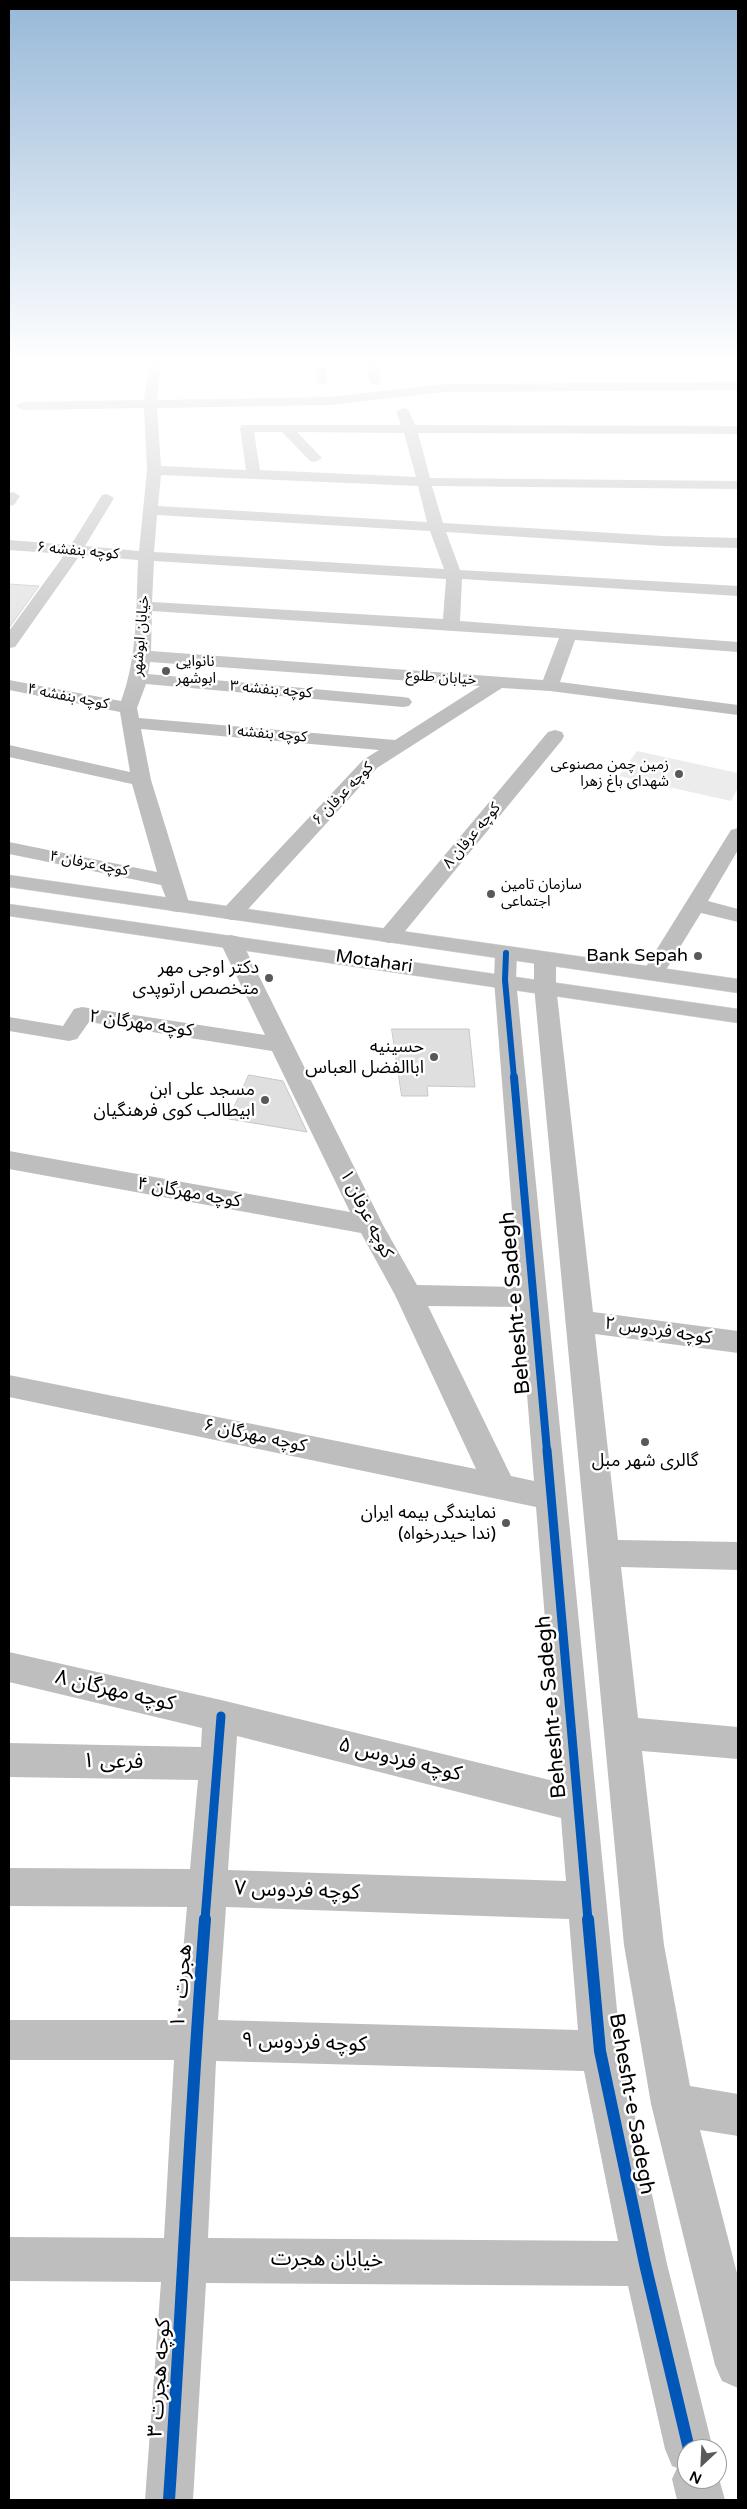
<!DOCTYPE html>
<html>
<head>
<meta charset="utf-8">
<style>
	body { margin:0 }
	#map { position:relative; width:747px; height:2509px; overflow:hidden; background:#fff; font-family:"Varela Round",sans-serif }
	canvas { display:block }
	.frame { position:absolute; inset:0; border:10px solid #000; pointer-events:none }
	.north { position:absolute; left:677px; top:2439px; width:50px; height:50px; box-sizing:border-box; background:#fff; border:1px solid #999; border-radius:50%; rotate:205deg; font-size:14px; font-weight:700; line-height:20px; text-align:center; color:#000 }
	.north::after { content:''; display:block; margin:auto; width:18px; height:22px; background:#595959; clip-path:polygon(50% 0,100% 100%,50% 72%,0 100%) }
</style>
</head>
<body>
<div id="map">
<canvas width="747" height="2509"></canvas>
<div class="frame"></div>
<div class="north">N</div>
</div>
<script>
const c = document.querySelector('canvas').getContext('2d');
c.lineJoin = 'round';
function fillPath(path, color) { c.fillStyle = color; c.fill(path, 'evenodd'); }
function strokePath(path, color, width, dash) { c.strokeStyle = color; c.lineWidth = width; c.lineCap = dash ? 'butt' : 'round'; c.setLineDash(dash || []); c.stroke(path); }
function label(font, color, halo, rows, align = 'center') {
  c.font = font + ' "Varela Round","Noto Sans Arabic",sans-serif'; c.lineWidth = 5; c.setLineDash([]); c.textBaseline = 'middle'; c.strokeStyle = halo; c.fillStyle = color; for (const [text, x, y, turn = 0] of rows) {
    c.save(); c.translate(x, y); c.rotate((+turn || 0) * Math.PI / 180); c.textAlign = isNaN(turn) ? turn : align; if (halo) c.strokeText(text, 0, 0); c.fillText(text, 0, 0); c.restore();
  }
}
const green = new Path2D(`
	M637 751 738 773V788L731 801 619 776Z`);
const building = new Path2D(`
	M9 584 39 586 9 628Z
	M392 1029H469L475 1087 427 1086 428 1096H402Z
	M249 1075 283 1081 307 1132 229 1119Z`);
const minor = new Path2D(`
	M149 359H161L157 400 330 397 444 384 738 382V390L444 392 330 405 157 408 161 466 246 470 240 428 242 425H401L396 412 403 408 408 409 415 425 738 426V434L418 433 430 478 738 481V489L432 486 443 523 663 536 738 538V548L663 546 446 532 460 570 738 586V596L462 579 460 621 738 642V652L575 640 560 682 738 705V715L550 691 502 688 377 768 240 918 232 920 224 918 221 913 224 908 363 760 379 750 141 729 151 780 190 906 187 911 179 912 171 911 161 885 9 854V842L157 872 132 784 9 757V745L130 772 120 712 9 690V680L121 701C138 656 136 607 138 560L80 555 15 647 9 648V631L65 554 9 550V540L71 545 102 495 107 494 114 498 85 546 139 551 147 470 144 408 23 410 16 406 23 402 144 400ZM254 432H282L310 461 315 462 322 458 297 432 404 433 416 477 260 470ZM161 475 418 486 427 522 158 506ZM157 515 430 531 444 569 154 552ZM154 561 446 579 443 619 152 602ZM152 611 559 638 543 680 151 651ZM150 662 480 686 395 740 139 718 137 708 146 684 403 707 409 706 412 702 409 698 403 697 148 674Z
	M316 359H328L326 384 322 385 316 381Z
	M367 359H379L381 381 379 384 375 385 369 381Z
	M13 492 20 496 14 505 9 506V493Z
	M555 730 562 732 564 736 562 740 397 941 389 943 381 941 378 936 381 931 548 732Z
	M738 828V850L708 901 738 909V922L701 913 661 978 653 980 645 978 642 973 731 830Z
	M231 935 239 937 242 942 383 1225 417 1285 518 1287 494 980 495 953 498 948 506 946 514 948 517 953 516 980 621 2051 667 2264 713 2449H687V2479H717V2471L725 2500H677L672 2479 677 2468 672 2466 665 2449 628 2286 206 2283 193 2500H145L161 2282 9 2281V2237L164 2238 174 2060H9V2020H177L187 1907 9 1906V1868L190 1869 198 1780 9 1777V1743L201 1747 202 1728 9 1682V1652L221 1700 558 1782 536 1507 9 1397V1375L476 1469 395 1295 361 1233 9 1169V1151L350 1212 272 1051 89 1022 77 1039 69 1041 9 1031V1017L63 1026 74 1009 82 1007 265 1035 220 942 223 937ZM428 1306 520 1307 534 1481 511 1476ZM237 1736 561 1818 566 1881 228 1870ZM226 1907 569 1919 578 2030 218 2020ZM216 2061 584 2071 618 2241 208 2238Z
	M545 952 553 954 556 959V986L593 1312 738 1331V1353L595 1334 618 1540 738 1542V1570L621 1567 638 1718 738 1727V1759L642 1751 664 1945 690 2086 738 2094V2136L700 2130 738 2277V2388L722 2381 715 2365 651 2104 624 1945 534 986V959L537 954Z`);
const major = new Path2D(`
	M9 875 738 979V993L9 887Z
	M9 904 738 1009V1023L9 916Z`);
const cyclewayFar3 = new Path2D(`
	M506 953 505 980 514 1078`);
const cyclewayFar2 = new Path2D(`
	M514 1077 547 1451`);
const cyclewayFar1 = new Path2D(`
	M547 1450 588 1920
	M205 1920 221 1716`);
const cycleway = new Path2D(`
	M588 1919 600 2051 645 2264 689 2449
	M169 2500C182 2306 190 2112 205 1919`);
const markers = [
	[166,671,5,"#595959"],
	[679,774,5,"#595959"],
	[491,894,5,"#595959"],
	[698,956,5,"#595959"],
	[269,978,5,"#595959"],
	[434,1057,5,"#595959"],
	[265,1100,5,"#595959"],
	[645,1442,5,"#595959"],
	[506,1523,5,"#595959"]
];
const farStreetnames = [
	["کوچه بنفشه ۶",78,551,5],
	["خیابان ابوشهر",141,636,-85],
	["خیابان طلوع",441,678,4],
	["کوچه بنفشه ۳",271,690,5],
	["کوچه بنفشه ۴",68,697,11],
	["کوچه بنفشه ۱",266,734,5],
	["کوچه عرفان ۶",343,794,-46],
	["کوچه عرفان ۸",472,836,-50],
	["کوچه عرفان ۴",89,864,11]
];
const farPoinames = [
	["نانوایی",176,662],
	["ابوشهر",176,679],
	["زمین چمن مصنوعی",669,765,"right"],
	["شهدای باغ زهرا",669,782,"right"],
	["سازمان تامین",501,885],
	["اجتماعی",501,902]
];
const poiNames = [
	["Bank Sepah",688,956],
	["دکتر اوجی مهر",259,968],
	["متخصص ارتوپدی",259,989],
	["حسینیه",424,1047],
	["اباالفضل العباس",424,1068],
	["مسجد علی ابن",255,1090],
	["ابیطالب کوی فرهنگیان",255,1111],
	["گالری شهر مبل",645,1461,"center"],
	["نمایندگی بیمه ایران",496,1513],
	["(ندا حیدرخواه)",496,1534]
];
const streetNames = [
	["Motahari",374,962,8],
	["کوچه مهرگان ۲",141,1024,8],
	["کوچه مهرگان ۴",189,1193,10],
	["کوچه عرفان ۱",366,1214,63],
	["کوچه فردوس ۲",658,1331,8],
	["کوچه مهرگان ۶",255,1436,12]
];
const nearStreetnames = [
	["Behesht-e Sadegh",516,1303,-95],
	["کوچه مهرگان ۸",115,1691,13],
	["Behesht-e Sadegh",552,1707,-95],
	["کوچه فردوس ۵",400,1760,14],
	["فرعی ۱",113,1762,1],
	["کوچه فردوس ۷",297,1891,2],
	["هجرت ۱۰",182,1986,-85],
	["کوچه فردوس ۹",304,2043,2],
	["Behesht-e Sadegh",631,2104,80],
	["خیابان هجرت",327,2260,1],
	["کوچه هجرت ۳",160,2378,-86]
];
fillPath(green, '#ececec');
fillPath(building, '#dfdfdf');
strokePath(building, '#c7c7c7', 1);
strokePath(major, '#dbdbdb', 1);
fillPath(minor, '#bebebe');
fillPath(major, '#bebebe');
strokePath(cyclewayFar3, '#0057b8', 6);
strokePath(cyclewayFar2, '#0057b8', 8);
strokePath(cyclewayFar1, '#0057b8', 9);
strokePath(cycleway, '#0057b8', 12);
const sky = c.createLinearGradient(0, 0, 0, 710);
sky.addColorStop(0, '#97b8d8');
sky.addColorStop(0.51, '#fff');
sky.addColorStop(1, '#ffffff00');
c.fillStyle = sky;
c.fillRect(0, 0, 747, 710);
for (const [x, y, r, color] of markers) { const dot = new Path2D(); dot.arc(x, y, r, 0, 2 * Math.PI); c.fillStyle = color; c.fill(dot); strokePath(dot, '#fff', 2); }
label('15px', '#000', '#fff', farStreetnames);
label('15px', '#000', '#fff', farPoinames, 'left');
label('18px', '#000', '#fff', poiNames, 'right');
label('18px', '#000', '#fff', streetNames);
label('21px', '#000', '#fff', nearStreetnames);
</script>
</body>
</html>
